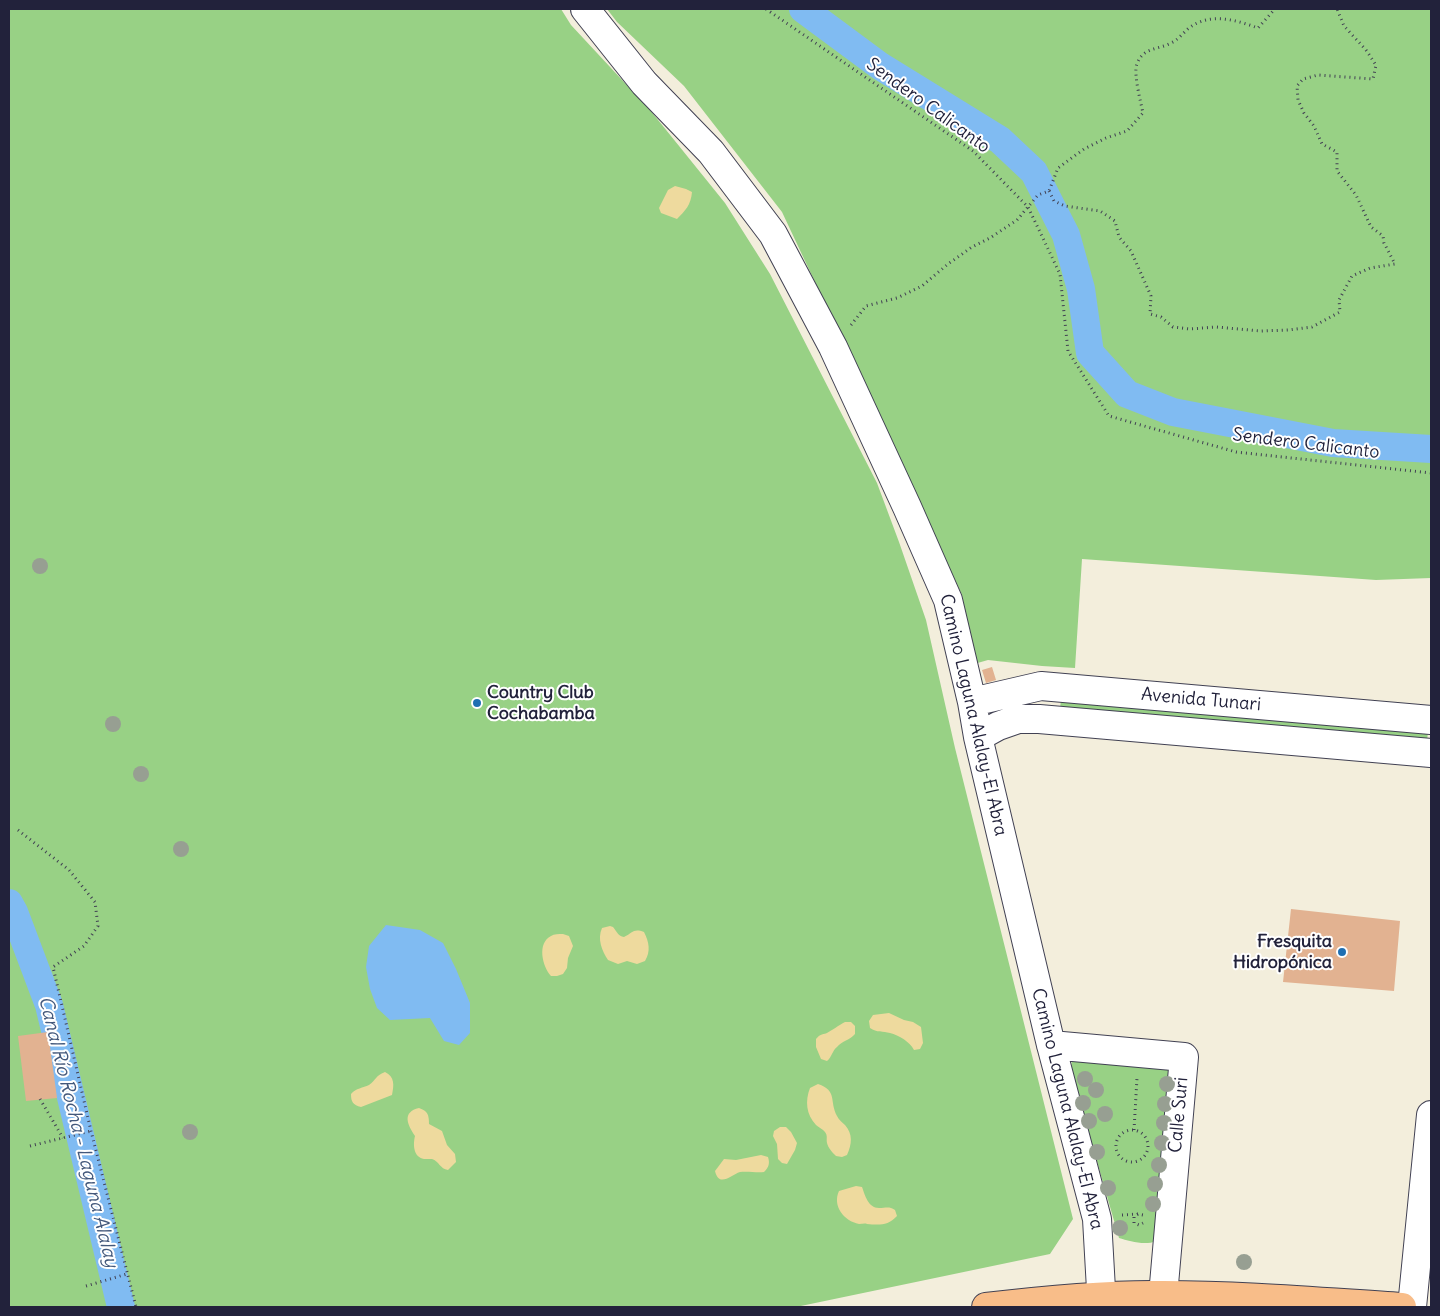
<!DOCTYPE html>
<html>
<head>
<meta charset="utf-8">
<style>
	body { margin:0 }
	#map { position:relative; width:1440px; height:1316px; overflow:hidden; background:#f3eedc; font-family:Delius,sans-serif }
	canvas { display:block }
	.frame { position:absolute; inset:0; border:10px solid #22223b; pointer-events:none }
</style>
</head>
<body>
<div id="map">
<canvas width="1440" height="1316"></canvas>
<div class="frame"></div>
</div>
<script>
const c = document.querySelector('canvas').getContext('2d');
c.lineJoin = 'round';
function fillPath(path, color) { c.fillStyle = color; c.fill(path, 'evenodd'); }
function strokePath(path, color, width, dash) { c.strokeStyle = color; c.lineWidth = width; c.lineCap = dash ? 'butt' : 'round'; c.setLineDash(dash || []); c.stroke(path); }
function label(font, color, halo, rows, align = 'center') {
  c.font = font + ' Delius,sans-serif'; c.lineWidth = 4; c.setLineDash([]); c.textBaseline = 'middle'; c.strokeStyle = halo; c.fillStyle = color; for (const [text, x, y, turn = 0] of rows) {
    c.save(); c.translate(x, y); c.rotate((+turn || 0) * Math.PI / 180); c.textAlign = isNaN(turn) ? turn : align; if (halo) c.strokeText(text, 0, 0); c.fillText(text, 0, 0); c.restore();
  }
}
const green = new Path2D(`
	M9 9H561L571 25 650 110 725 203 770 274 877 483 899 542 926 620 955 748 1073 1219 1050 1254 796 1307H9Z
	M607 9H1431V578L1376 580 1082 559 1075 668 1042 666 988 660 974 664 962 595 782 212 684 86 617 22Z
	M1061 699 1428 731 1427 742 1060 709Z
	M1072 1057 1172 1068 1156 1241C1145 1246 1129 1241 1119 1238L1071 1071Z`);
const sand = new Path2D(`
	M675 186 686 189 692 192C691 205 685 211 677 219L661 213 659 208 668 190Z
	M610 926 613 927C617 932 618 936 624 937 633 933 633 928 644 932 649 942 651 951 645 961L637 964 627 961 618 964 608 960C602 951 597 939 602 928Z
	M563 934 569 936 573 946 568 958 567 968 563 974 557 976H551C542 966 537 943 551 936 554 934 559 934 563 934Z
	M889 1013 904 1020 913 1022 921 1027 923 1043 920 1049 914 1050C910 1042 899 1035 890 1033 883 1031 877 1033 870 1028L869 1021 873 1015Z
	M845 1022H851L855 1026V1034C850 1040 842 1041 837 1047 832 1051 832 1057 827 1061L821 1059 816 1047V1039C820 1034 821 1035 827 1033 831 1031 839 1025 845 1022Z
	M385 1072C395 1077 394 1085 392 1095L361 1107C353 1105 351 1102 351 1094 356 1088 363 1088 369 1085 376 1080 375 1076 385 1072Z
	M818 1084C838 1091 829 1101 837 1116 839 1120 842 1122 845 1125 853 1134 852 1144 847 1155L842 1157 836 1156C833 1153 828 1148 827 1143 826 1139 828 1136 825 1132 823 1129 818 1127 816 1125 806 1114 805 1101 810 1088Z
	M419 1108C428 1111 429 1115 429 1124L442 1131 447 1145 455 1154 456 1162 448 1170C440 1169 439 1161 432 1159 431 1159 425 1159 424 1159 413 1157 413 1144 415 1136 407 1124 402 1112 419 1108Z
	M780 1127H786L791 1132 797 1143 795 1150 787 1164 782 1163 778 1159 777 1144 773 1136 774 1131Z
	M761 1155 768 1157C770 1163 769 1167 764 1172 757 1173 748 1171 740 1172 731 1175 719 1188 715 1171L724 1159 736 1160Z
	M856 1186 862 1187C865 1195 868 1208 879 1208 886 1208 889 1206 895 1210L897 1216C888 1226 879 1225 867 1224 865 1223 862 1224 859 1224 844 1221 832 1206 839 1191Z`);
const water = new Path2D(`
	M386 925 420 930 443 943 456 969 470 1003V1033L459 1045 444 1041 430 1018 390 1020 377 1008 370 989 366 967 369 946Z`);
const canal = new Path2D(`
	M803 9 880 66 1000 140 1034 172 1066 235 1081 289 1090 353 1127 394 1173 412 1333 443 1431 449
	M9 903 14 912 49 1005 121 1307`);
const building = new Path2D(`
	M992 667 996 680 986 683 982 670Z
	M1291 909 1400 921 1394 991 1283 982Z
	M48 1032 57 1098 26 1101 18 1036Z`);
const path = new Path2D(`
	M766 9 973 151 1028 207 1060 274 1068 351 1109 416 1236 452 1431 473
	M1049 191 1054 201 1065 206 1100 211 1115 221 1119 237 1131 251 1151 296 1150 314 1161 317 1173 327 1190 329 1216 327 1261 331 1288 330 1312 327 1340 312 1339 300 1352 276 1370 268 1395 264 1384 243 1383 236 1371 227 1356 195 1337 171V152L1322 144 1314 126 1304 113 1298 100 1297 86 1303 79 1318 75 1373 79 1376 65 1366 50 1344 26 1337 9
	M851 325 866 306 897 298 922 286 948 264 972 247 990 238 1017 220 1038 195 1049 191 1058 168 1084 149 1106 138 1127 131 1143 113C1141 103 1133 73 1137 64 1143 47 1158 50 1171 43 1178 40 1183 33 1189 28 1210 12 1236 20 1258 28L1275 9
	M18 830 69 870 95 902 98 926 84 946 53 967 91 1131 136 1307
	M40 1099 63 1138
	M1116 1146a16 16 0 1 1 32 0a16 16 0 1 1-32 0Z
	M1134 1130 1137 1078
	M30 1146 91 1131
	M1138 1214 1134 1217V1223L1139 1225 1143 1223
	M1122 1215 1138 1214 1143 1215
	M86 1286 127 1274`);
const street = new Path2D(`
	M585 9 644 83 711 152 773 234 833 347 907 507 948 600 972 702 978 737 1051 1045 1097 1219 1102 1307
	M972 702 1041 686 1431 720
	M978 737 998 726 1018 719H1039L1431 753
	M1051 1045 1184 1057 1162 1307
	M1412 1307 1431 1115`);
const primary = new Path2D(`
	M986 1307C1044 1300 1104 1294 1163 1295 1243 1295 1323 1302 1402 1307`);
const trees = [
	[40,566],
	[113,724],
	[141,774],
	[181,849],
	[1085,1079],
	[1167,1084],
	[1096,1090],
	[1083,1103],
	[1165,1104],
	[1105,1114],
	[1089,1121],
	[1164,1123],
	[190,1132],
	[1162,1143],
	[1097,1152],
	[1159,1165],
	[1155,1184],
	[1108,1188],
	[1153,1204],
	[1120,1228],
	[1244,1262]
];
const markers = [
	[477,703,5,"#1f6fb2"],
	[1342,952,5,"#1f6fb2"]
];
const streetNames = [
	["Sendero Calicanto",928,106,36],
	["Sendero Calicanto",1306,444,7],
	["Avenida Tunari",1201,700,5],
	["Camino Laguna Alalay-El Abra",973,715,77],
	["Camino Laguna Alalay-El Abra",1067,1109,76],
	["Calle Suri",1179,1115,-85]
];
const poiNames = [
	["Country Club",487,693],
	["Cochabamba",487,714],
	["Fresquita",1332,942,"right"],
	["Hidropónica",1332,963,"right"]
];
const waterNames = [
	["Canal Río Rocha - Laguna Alalay",78,1132,76]
];
fillPath(green, '#98d185');
fillPath(sand, '#eeda9e');
fillPath(water, '#80bbf2');
strokePath(canal, '#80bbf2', 28);
fillPath(building, '#e2b291');
strokePath(street, '#414153', 30);
strokePath(primary, '#414153', 30);
strokePath(path, '#414153', 3, [1, 4]);
strokePath(street, '#fff', 28);
strokePath(primary, '#f8bd89', 28);
c.fillStyle = '#979f92';
for (const [x, y] of trees) { c.beginPath(); c.arc(x, y, 8, 0, 2 * Math.PI); c.fill(); }
for (const [x, y, r, color] of markers) { const dot = new Path2D(); dot.arc(x, y, r, 0, 2 * Math.PI); c.fillStyle = color; c.fill(dot); strokePath(dot, '#fff', 2); }
label('18px', '#22223b', '#fff', streetNames);
label('bold 18px', '#22223b', '#fff', poiNames, 'left');
label('italic 19px', '#43587b', '#fff', waterNames);
</script>
</body>
</html>
